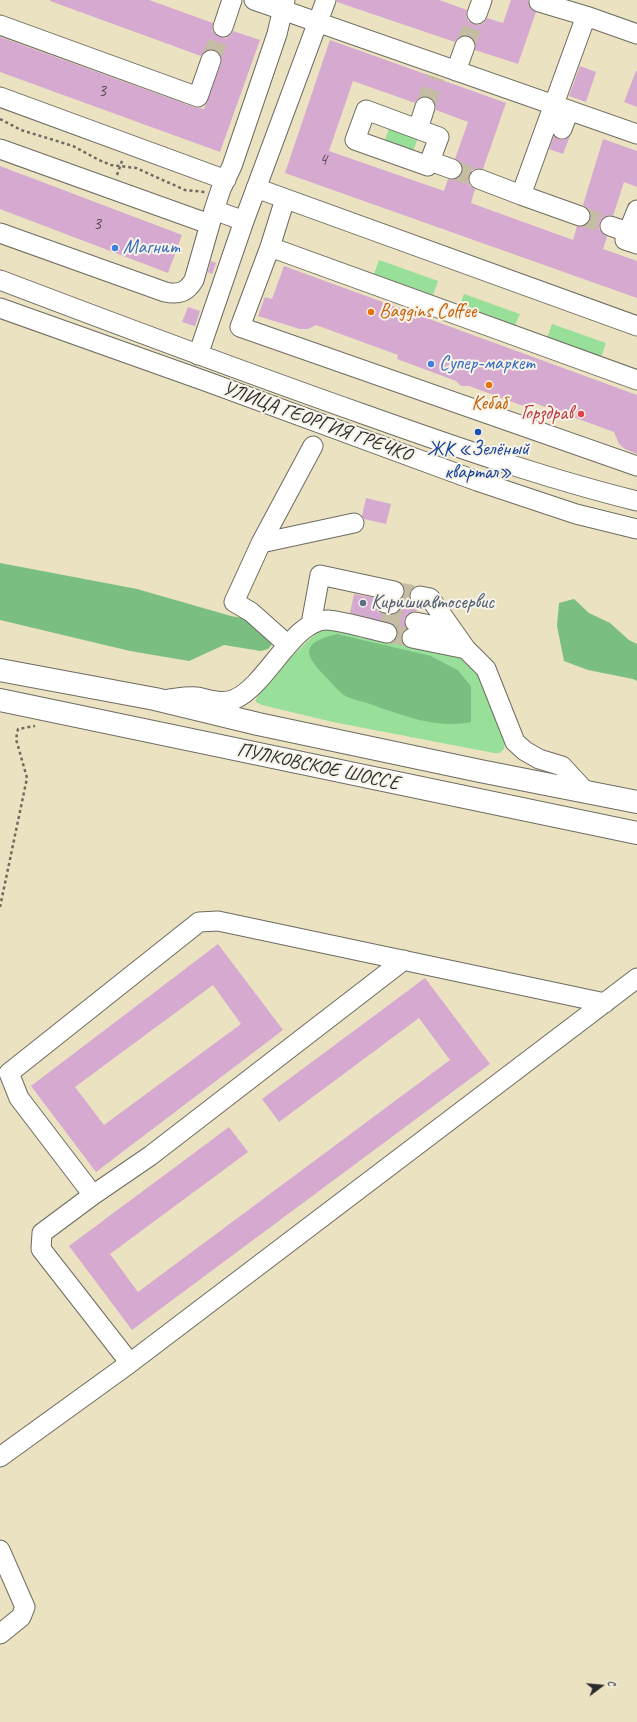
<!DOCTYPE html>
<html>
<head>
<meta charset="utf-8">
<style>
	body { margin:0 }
	#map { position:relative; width:637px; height:1722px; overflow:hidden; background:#eae2c1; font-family:Caveat,sans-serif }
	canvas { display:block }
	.north { position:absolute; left:581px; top:1666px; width:40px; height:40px; -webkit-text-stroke:3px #f7f3e8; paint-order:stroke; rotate:74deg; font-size:11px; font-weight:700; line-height:16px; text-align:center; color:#2b2b2b }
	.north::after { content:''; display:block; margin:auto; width:14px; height:18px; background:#2b2b2b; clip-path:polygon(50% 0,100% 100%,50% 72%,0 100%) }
</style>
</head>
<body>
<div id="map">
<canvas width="637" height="1722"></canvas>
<div class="north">С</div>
</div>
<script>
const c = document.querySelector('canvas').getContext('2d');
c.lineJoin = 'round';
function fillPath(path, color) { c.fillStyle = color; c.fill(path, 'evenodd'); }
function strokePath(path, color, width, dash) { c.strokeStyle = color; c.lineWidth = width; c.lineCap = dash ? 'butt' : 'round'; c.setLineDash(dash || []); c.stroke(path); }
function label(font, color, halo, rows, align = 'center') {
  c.font = font + ' Caveat,sans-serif'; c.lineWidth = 4; c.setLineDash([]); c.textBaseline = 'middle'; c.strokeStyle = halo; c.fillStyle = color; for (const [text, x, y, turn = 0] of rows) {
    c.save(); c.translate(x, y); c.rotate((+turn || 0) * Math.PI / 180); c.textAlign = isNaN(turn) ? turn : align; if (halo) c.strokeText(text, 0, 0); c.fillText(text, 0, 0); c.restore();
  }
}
const green = new Path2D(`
	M389 128 418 138 413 151 385 140Z
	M379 260 438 281 433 295 374 274Z
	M464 294 520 314 515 325 460 305Z
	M552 324 606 343 601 357 547 338Z
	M324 626H335L452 649 475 666 505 741 504 749 500 753H494L333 722 262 705 256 702V699C275 672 299 649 324 626ZM431 656 458 670 471 686 428 722 345 695Z`);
const forest = new Path2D(`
	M0 563 137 589 231 616 271 623 277 638 268 649 261 651 224 645 189 661 130 651 0 620Z
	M574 599 589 613 610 623 629 640 637 644V681L633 679 588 670 564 661 557 626 559 603Z
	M337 634 431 656 458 670 471 686V722C435 729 405 716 370 704 363 701 351 700 344 695 338 691 332 683 327 678 304 655 299 643 337 634Z`);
const building = new Path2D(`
	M50 0H149L213 23 212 30 215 34 219 37 226 38 231 35 233 31 260 40 220 152 0 72V37L194 107 204 109 221 64 222 58 219 53 214 50 209 49 204 52 201 56 50 1Z
	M337 0H439L467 10 466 16 468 21 473 24 479 25 484 23 487 18 503 23 511 0H528L531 9 536 12 518 64 475 50 476 44 474 39 468 36 463 35 458 37 455 42 337 2Z
	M330 40 506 103 483 169 478 168 472 170 469 175 468 181 470 186 475 189 471 203 573 240 577 226 582 227 587 225 590 219 591 214 589 209 583 205 603 139 637 151V187L624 182 613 216 608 215 603 218 600 222 599 228 602 233 607 237 603 249 637 261V298L285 173ZM353 81 415 103 418 99 422 96 429 97 433 100 436 104V110L468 122 455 159 460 162 463 167 462 172 459 177 454 180 448 179 444 191 329 151Z
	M580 66 596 72 586 102 569 96Z
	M636 71H637V107L624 102Z
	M554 136 559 139 563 140 570 136 563 154 549 149Z
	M0 166 182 235 168 273 0 209Z
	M211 261 216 263 212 274 208 272Z
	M284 266 637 395V454L625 449 619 444 614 432 603 428 532 402 529 408 469 386H461L456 381 397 359 398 355 316 325 308 329H300L258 316 265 297 272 299Z
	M188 307 200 311 195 326 182 322Z
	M366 498 391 504 386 524 364 519 362 516Z
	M405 588 411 589 409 594 410 600 413 604 418 607 417 611 411 612 407 615 404 620 407 629 401 635 403 643 394 641 398 635 397 629 394 625 350 613 354 594 375 598V606L378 612 389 615 395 614 399 611 402 606 401 599 405 594Z
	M218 944 283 1030 96 1172 31 1086ZM213 985 241 1024 104 1125 75 1087Z
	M425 978 490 1064 132 1330 69 1246 229 1127 248 1152 110 1254 138 1292 450 1060 419 1018 279 1122 262 1099Z`);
const minorTunnel = new Path2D(`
	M465 46 477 14
	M211 60 223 27
	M425 107 435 77
	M452 169 479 179
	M580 216 610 226
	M394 591 420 596
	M382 616 415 622
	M387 633 412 638`);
const path = new Path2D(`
	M0 119 21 130 73 146 99 160 111 165 136 168 185 190 205 192
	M117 175 123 158
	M0 907 27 778 16 739 18 729 35 726`);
const minor = new Path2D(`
	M254 0 637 134
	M539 2 586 16
	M477 14 482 0
	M0 25 198 97 211 60
	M223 27 232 0
	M456 71 465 46
	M0 97 226 180
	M366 110 439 137 428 166 355 140Z
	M418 129 425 107
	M562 129 569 110
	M0 149 209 224
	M430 161 452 169
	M479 179 521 195 586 16 637 34
	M256 188 637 326
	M521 195 580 216
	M285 199 270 247 240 327 637 466
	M214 210 244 221
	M637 210 625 240 637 244
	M610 226 628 232
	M0 233 165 292C179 295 187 292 194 280L214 210 221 189 232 166 277 34 285 0
	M270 247 637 380
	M0 280C121 326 241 371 363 414 453 446 544 478 637 501
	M0 308 208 382 477 481 576 514 637 529
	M198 355 244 221 326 0
	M261 543 354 523
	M420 596 430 598 466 649 486 669 515 742 525 751 539 759 562 766 585 791
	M385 603 391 604
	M415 622 452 629
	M311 624 320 575 394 591
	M412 638 466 649
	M288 645 251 612 234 602 261 543 313 446
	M169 699C178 698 188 696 196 697 209 699 222 705 235 699 267 685 294 618 328 620 347 622 369 629 387 633
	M93 1195 19 1098 9 1073 199 922 218 921 605 1003
	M130 1363 41 1249 42 1233 93 1195 150 1156 404 960
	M0 1457 130 1363 637 978
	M0 1550 25 1607 21 1617 0 1634`);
const highway = new Path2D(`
	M0 670 155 699 258 724 480 771 637 802
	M0 700 637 833`);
const markers = [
	[115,248,4,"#3f7fe0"],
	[371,312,4,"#e8710a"],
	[431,364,4,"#3f7fe0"],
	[489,385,4,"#e8710a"],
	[581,414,4,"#e0444e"],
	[478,432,4,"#1a4fb4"],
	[363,603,4,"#5c6f8a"]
];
const numberNames = [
	["3",102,91],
	["4",323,160],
	["3",97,224]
];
const shopNames = [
	["Магнит",123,248],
	["Супер-маркет",439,364]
];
const foodNames = [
	["Baggins Coffee",379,312],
	["Кебаб",489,404,"center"]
];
const healthNames = [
	["Горздрав",573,414]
];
const streetNames = [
	["УЛИЦА ГЕОРГИЯ ГРЕЧКО",317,422,20],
	["ПУЛКОВСКОЕ ШОССЕ",318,767,12]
];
const transitNames = [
	["ЖК «Зелёный",478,450],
	["квартал»",478,473]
];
const serviceNames = [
	["Киришиавтосервис",371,603]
];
fillPath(green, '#98df99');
fillPath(forest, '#7abe81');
fillPath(building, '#d6aad0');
strokePath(minorTunnel, '#c4bda3', 19, [19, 10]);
strokePath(minor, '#6e6b60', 21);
strokePath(highway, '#6e6b60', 24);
strokePath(path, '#6e6b60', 2.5, [3, 3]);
strokePath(minor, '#fff', 19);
strokePath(highway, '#fff', 22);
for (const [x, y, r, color] of markers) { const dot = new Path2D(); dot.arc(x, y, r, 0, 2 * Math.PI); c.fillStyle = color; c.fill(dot); strokePath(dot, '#f7f3e8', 1.5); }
label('18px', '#564b54', null, numberNames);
label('20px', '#366cbe', '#f7f3e8', shopNames, 'left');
label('20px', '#c56008', '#f7f3e8', foodNames, 'left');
label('20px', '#be3a42', '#f7f3e8', healthNames, 'right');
label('20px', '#2b2b2b', '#f7f3e8', streetNames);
label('20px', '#164399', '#f7f3e8', transitNames);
label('20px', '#4e5e75', '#f7f3e8', serviceNames, 'left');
</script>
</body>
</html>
